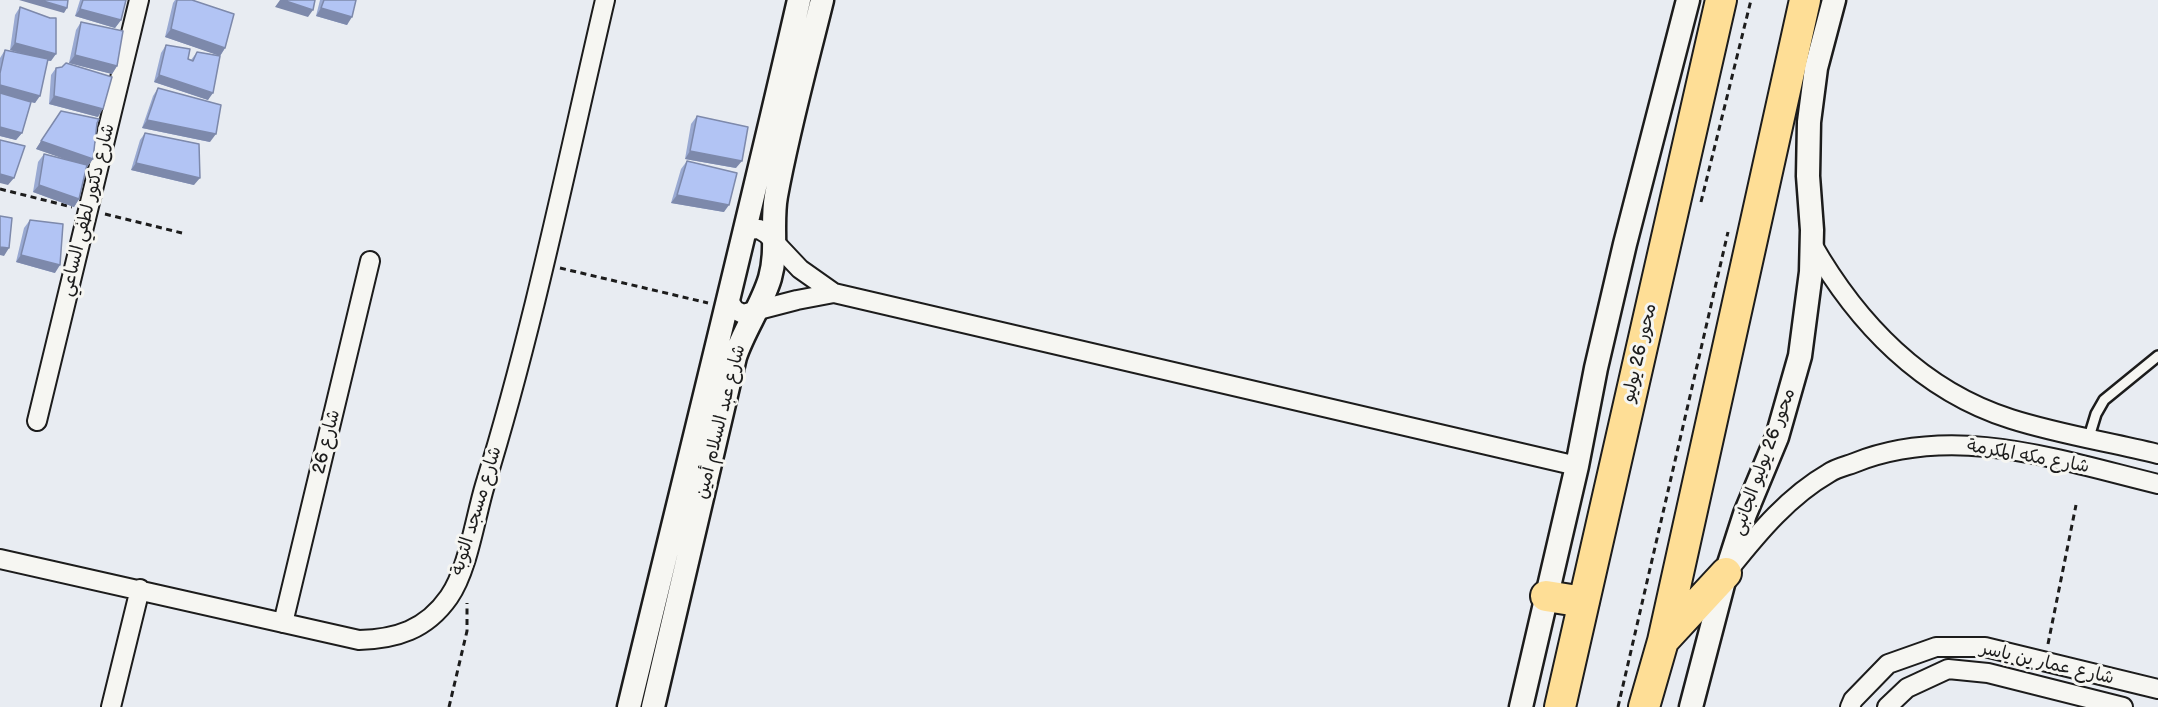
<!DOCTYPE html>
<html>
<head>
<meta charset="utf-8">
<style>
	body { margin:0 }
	canvas { display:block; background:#e8ecf2 }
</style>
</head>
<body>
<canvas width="2158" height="707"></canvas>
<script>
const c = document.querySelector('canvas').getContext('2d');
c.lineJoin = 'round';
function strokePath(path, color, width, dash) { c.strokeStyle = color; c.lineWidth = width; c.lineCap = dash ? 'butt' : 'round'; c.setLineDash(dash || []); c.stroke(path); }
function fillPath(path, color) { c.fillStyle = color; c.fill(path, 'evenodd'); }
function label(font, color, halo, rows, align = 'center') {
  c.font = font + ' "Balsamiq Sans","Playpen Sans Arabic",sans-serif'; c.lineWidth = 6; c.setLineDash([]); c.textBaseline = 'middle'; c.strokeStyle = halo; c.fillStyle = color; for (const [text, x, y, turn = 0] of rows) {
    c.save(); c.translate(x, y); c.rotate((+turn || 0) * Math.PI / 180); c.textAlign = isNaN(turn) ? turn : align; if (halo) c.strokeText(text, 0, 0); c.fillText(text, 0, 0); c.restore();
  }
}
const path = new Path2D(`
	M0 189 72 207
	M1701 202 1751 0
	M105 214 182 233
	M560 268 708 303
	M2048 644 2076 505
	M449 707 467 631V603
	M1618 707 1728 232`);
const service = new Path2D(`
	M2089 437 2096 414 2104 400 2158 356`);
const minor = new Path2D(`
	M746 230 759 229 767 234 800 269 834 293 1577 466
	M1812 244C1857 323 1922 391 2011 419 2058 434 2109 442 2158 454
	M728 300 735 310 743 314 797 300 834 293
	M37 421 139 0
	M0 559 359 640C396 639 426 630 449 597 468 570 475 518 485 485 534 326 567 162 605 0
	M1731 567C1759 532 1789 496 1829 473 1836 468 1846 466 1854 463 1954 423 2059 460 2158 484
	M283 623 370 261
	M111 707 140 589
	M1850 707 1853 700 1888 664 1936 647H1985L2158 689
	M1887 707 1907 688 1948 669 1988 673 2123 707`);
const tertiary = new Path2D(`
	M629 707C686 471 745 236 799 0
	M653 707 735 357C744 330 762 305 770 278 778 250 771 224 776 196 788 130 806 65 822 0
	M1521 707 1577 466 1596 368 1625 244 1688 0
	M1691 707 1726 573 1745 514 1777 437 1800 356 1811 272 1812 230 1808 176 1809 122 1816 68 1834 0`);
const trunk = new Path2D(`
	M1546 596 1584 602
	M1663 641 1726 573
	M1560 707 1721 0
	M1644 707 1663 641 1805 0`);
const wall = new Path2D(`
	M80 0H126L121 20 115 28 75 16Z
	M175 0H192L225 48 220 56 208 100 154 82 161 53 166 45 188 59 191 60 197 52 218 55 165 37 173 3Z
	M320 0H356L347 25 316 16Z
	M20 7 51 61H48L35 103 31 102 22 133 16 140 0 136V58L5 50 26 55 10 50 15 15Z
	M81 22 117 66 112 74 69 63 76 30Z
	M56 68 98 117 49 104 51 75Z
	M158 88 210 142 142 128 153 96Z
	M61 111 97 123 93 159 87 167 86 166 79 199 74 207 33 192 38 162 44 154 69 160 36 149Z
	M697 116 736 168 685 159 691 124Z
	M145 133 194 185 131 170 140 140Z
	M687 161 724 212 671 203 681 169Z
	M30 220 55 273 16 262 24 228Z`);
const shadedWall = new Path2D(`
	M19 0H40L67 8 64 13Z
	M280 0H283L313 10 308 17 275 7Z
	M321 8 352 17 347 25 316 16Z
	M80 9 121 20 115 28 75 16Z
	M171 29 225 48 220 56 165 37Z
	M15 43 56 54 51 61 10 50Z
	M75 55 117 66 112 74 69 63Z
	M159 75 213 93 208 100 154 82Z
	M0 85 40 96 35 103 0 94Z
	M54 96 103 109 98 117 49 104Z
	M147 120 216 134 210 142 142 128Z
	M0 127 22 133 16 140 0 136Z
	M41 141 93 159 87 167 36 149Z
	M690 151 742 161 736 168 685 159Z
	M136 163 200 178 194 185 131 170Z
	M0 174 14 178 8 185 0 183Z
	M39 185 79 199 74 207 33 192Z
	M677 195 729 205 724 212 671 203Z
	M0 247 9 248 4 256 0 255Z
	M21 255 60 265 55 273 16 262Z`);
const building = new Path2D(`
	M40 0H68L67 8Z
	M83 0H126L121 20 80 9Z
	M177 0H192L234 14 225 48 171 29Z
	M283 0H315L313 10Z
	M324 0H356L352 17 321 8Z
	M20 7 50 18H56V54L15 43Z
	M81 22 123 31 117 66 75 55Z
	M166 45 190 49 188 59 193 61 197 52 220 56 213 93 159 75Z
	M5 50 48 59 40 96 0 85V73Z
	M66 63 112 77 103 109 54 96 56 68 62 67Z
	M158 88 221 105 216 134 147 120Z
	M0 93 31 102 22 133 0 127Z
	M61 111 99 119 97 123 93 159 41 141Z
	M697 116 748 127 742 161 690 151Z
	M145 133 199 144 200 178 136 163Z
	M0 140 25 146 14 178 0 174Z
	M44 154 87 165 79 199 39 185Z
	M687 161 737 173 729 205 677 195Z
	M0 216 12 218 9 248 0 247Z
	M30 220 63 224 60 265 21 255Z`);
const streetNames = [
	["شارع دكتور لطفي الساعي",88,210,-76],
	["محور 26 يوليو",1640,353,-77],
	["شارع عبد السلام أمين",721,422,-76],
	["شارع 26",327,442,-76],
	["شارع مكه المكرمة",2028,457,10],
	["محور 26 يوليو الجانبى",1764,462,-70],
	["شارع مسجد التوبة",477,511,-73],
	["شارع عمار بن ياسر",2047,664,13]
];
strokePath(service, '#1c1c1c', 14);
strokePath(minor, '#1c1c1c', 22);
strokePath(tertiary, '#1c1c1c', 27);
strokePath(trunk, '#1c1c1c', 34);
strokePath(path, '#1c1c1c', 3, [6, 4.5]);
strokePath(service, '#f6f6f2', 9);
strokePath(minor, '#f6f6f2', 18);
strokePath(tertiary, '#f6f6f2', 22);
strokePath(trunk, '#fede96', 30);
fillPath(wall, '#99a9d2');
fillPath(shadedWall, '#7d89ab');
fillPath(building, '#b2c4f4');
strokePath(building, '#7d89ab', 1.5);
label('18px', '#1c1c1c', '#f6f6f2', streetNames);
</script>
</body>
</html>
